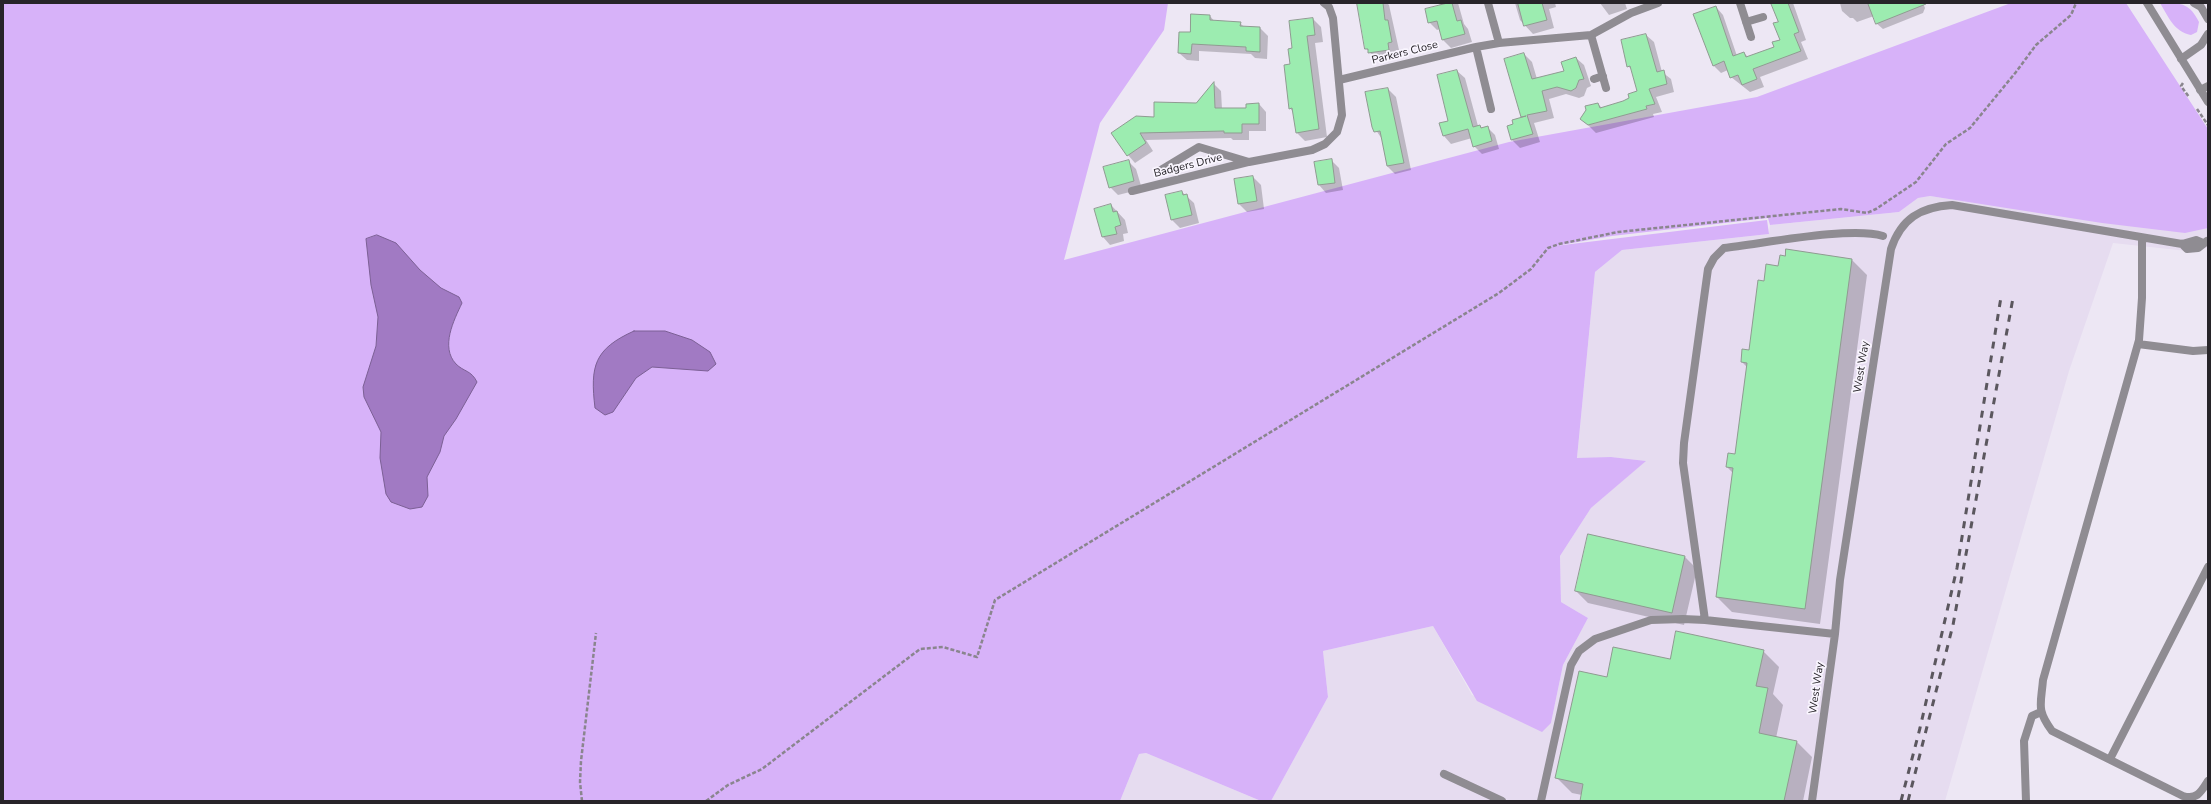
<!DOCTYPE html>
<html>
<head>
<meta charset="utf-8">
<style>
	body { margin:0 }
	#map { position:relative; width:2211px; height:804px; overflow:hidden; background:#ede7f4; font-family:"Nunito Sans",sans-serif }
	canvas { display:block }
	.frame { position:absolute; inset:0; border:4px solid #272429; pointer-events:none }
</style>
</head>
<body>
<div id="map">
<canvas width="2211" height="804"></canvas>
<div class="frame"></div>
</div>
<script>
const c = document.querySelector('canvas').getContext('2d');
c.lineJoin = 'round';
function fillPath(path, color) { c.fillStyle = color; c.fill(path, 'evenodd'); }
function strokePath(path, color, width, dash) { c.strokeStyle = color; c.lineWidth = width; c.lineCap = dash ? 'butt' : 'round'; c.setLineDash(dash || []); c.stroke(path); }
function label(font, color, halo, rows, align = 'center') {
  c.font = font + ' "Nunito Sans",sans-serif'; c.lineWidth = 3.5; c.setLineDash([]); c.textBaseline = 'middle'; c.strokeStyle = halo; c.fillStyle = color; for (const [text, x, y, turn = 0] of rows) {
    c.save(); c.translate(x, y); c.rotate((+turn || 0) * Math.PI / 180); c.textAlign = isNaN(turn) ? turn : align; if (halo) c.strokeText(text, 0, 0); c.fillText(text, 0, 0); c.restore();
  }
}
const built = new Path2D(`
	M1930 196 1977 203 2208 228 2207 248 2187 251 2113 243 2069 371 1945 801H1271L1328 697 1323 651 1433 626 1472 695 1551 723 1563 665 1588 618 1561 602 1560 556 1591 508 1645 461 1611 457 1577 459 1595 272 1622 250 1769 234 1770 225 1899 212 1918 198Z
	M1146 753 1261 801H1120L1139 754Z`);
const green = new Path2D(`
	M3 3H1168L1164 30 1100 123 1064 260 1509 142 1757 97 2011 3H2126L2208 129V228L2185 233 2102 223 1930 196 1918 198 1899 212 1770 225 1768 218 1612 236 1555 246 1767 220 1769 234 1622 250 1595 272 1577 458 1611 457 1646 461 1591 508 1560 556 1561 602 1588 618 1563 665 1551 723 1542 732 1477 701 1433 626 1323 651 1328 697 1271 801H1261L1146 753 1139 754 1120 801H3Z
	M2160 3C2180 3 2189 2 2199 22L2197 32 2191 35C2174 32 2168 16 2160 3Z`);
const water = new Path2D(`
	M377 235 396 243 420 270 441 288 459 297 462 303C454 320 440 347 456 364 464 372 471 370 477 382L456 419 444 436 440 452 427 477 428 496 422 507 410 509 391 502 386 494 380 458 381 432 364 397 363 387 376 346 378 317 371 285 366 239Z
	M634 331H665L692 340 710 352 716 364 708 371 652 367 636 378 613 412 605 415 595 408C590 366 594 349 634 331Z`);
const shadow = new Path2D(`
	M1357 3H1387L1389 5 1399 50H1396V57L1377 60 1366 48Z
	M1439 3H1458L1464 24 1468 29 1472 42 1451 48 1443 40 1440 29 1437 30 1429 22 1440 6Z
	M1515 3H1555L1556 7 1549 9 1554 28 1533 34 1520 20Z
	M1600 3H1625L1627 9 1609 15Z
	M1772 3H1793L1806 40 1801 42 1808 59 1760 77 1764 87 1750 92 1731 77 1728 70 1721 73 1713 65 1716 7 1723 15 1737 56 1744 53 1748 57 1775 47 1781 40 1779 22Z
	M1840 3H1923L1925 8 1923 13 1883 29 1876 23 1874 16 1857 22 1853 18H1850L1842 11Z
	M1210 16 1215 22 1240 23 1244 27 1260 28 1268 36 1267 59 1255 58 1251 54 1199 51V61L1187 60 1179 53 1191 34Z
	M1313 19 1321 27 1323 42 1315 43 1327 137 1305 141 1297 133 1293 112 1290 108 1291 65Z
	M1646 35 1654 42 1662 72 1671 79 1674 92 1656 97 1662 112 1653 114 1654 117 1596 133 1582 119 1598 104 1602 108 1624 102 1638 92 1632 70 1628 66Z
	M1524 54 1532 62 1537 79 1566 72 1576 58 1584 65 1591 86 1587 88 1584 96 1579 98 1566 94 1549 99 1554 118 1534 123 1540 142 1520 148 1512 140 1508 127 1514 125 1523 118Z
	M1457 71 1465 78 1478 126 1483 128 1487 127 1495 135 1499 149 1482 154 1474 146 1472 138 1451 144 1444 136 1440 124 1449 121Z
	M1214 84 1221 91 1222 109H1247L1259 104 1266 112V131H1249V140H1233L1231 138 1146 140 1153 151 1135 163 1128 155 1113 133 1196 104Z
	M1388 89 1396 97 1411 170 1395 174 1387 166 1382 139 1373 126Z
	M1331 160 1339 168 1343 190 1326 193 1319 185Z
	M1129 162 1136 169 1142 189 1118 195 1110 187Z
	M1253 177 1261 185 1264 209 1247 212 1239 204Z
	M1182 192 1194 203 1199 223 1180 228 1172 220 1166 196Z
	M1111 205 1125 220 1128 233 1123 234 1124 241 1110 245 1103 237 1095 209Z
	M1852 260 1867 275 1820 624 1732 612 1717 597 1733 473 1727 467 1736 456 1747 367 1742 362 1750 351 1765 282 1779 267Z
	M1685 557 1697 569 1684 625 1588 603 1576 591Z
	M1763 651 1779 667 1773 694 1783 705 1776 738 1797 742 1812 757 1803 801H1581L1582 795 1572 793 1556 777 1608 678 1670 660Z`);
const building = new Path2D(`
	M1357 3H1383L1385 20H1388L1392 42 1388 43 1389 50 1368 53V49H1365Z
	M1448 3H1452L1457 21 1461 20 1465 34 1442 40 1437 21 1428 23 1425 9Z
	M1518 3H1542L1547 20 1524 26Z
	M1771 3H1788L1799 32 1794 34 1801 51 1753 69 1757 79 1742 85 1738 75 1730 78 1724 61 1713 66 1693 14 1716 6 1733 56 1744 52 1746 57 1774 47 1772 42 1780 40 1773 23 1778 22Z
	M1868 3H1926V4L1876 24Z
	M1191 14 1210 15V20L1241 22 1240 26 1260 27V52L1246 51V47L1192 44 1191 54 1178 53 1179 32H1190Z
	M1313 18 1315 35 1307 36 1319 129 1296 133 1292 108 1289 109 1284 65 1290 64 1288 49 1292 48 1289 21Z
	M1646 34 1657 72 1664 70 1667 84 1649 89 1655 104 1646 106 1647 109 1588 125 1580 119 1586 110 1585 106 1598 103 1600 108 1623 101 1629 98 1628 94 1637 91 1630 66 1627 67 1621 40Z
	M1524 53 1532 79 1564 71 1561 62 1576 57 1584 79 1579 80 1576 88 1571 91 1557 87 1542 91 1547 111 1527 115 1533 134 1511 140 1507 126 1513 124 1512 120 1526 116 1521 117 1504 59Z
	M1457 70 1473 127 1480 125 1481 128 1488 126 1492 141 1473 147 1468 129 1443 136 1439 123 1448 121 1437 75Z
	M1214 82 1215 108H1246V104L1259 103V124H1242V133H1224V131L1140 133 1146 143 1127 156 1111 133 1136 116 1154 117V102L1196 103Z
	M1388 88 1404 163 1387 166 1380 131 1374 132 1372 127 1365 92Z
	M1332 159 1335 183 1318 185 1314 162Z
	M1129 160 1134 181 1109 188 1103 167Z
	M1253 176 1257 201 1238 204 1234 179Z
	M1182 191 1183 195 1187 194 1192 215 1171 220 1165 195Z
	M1111 204 1113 212 1117 211 1121 225 1115 227 1117 234 1102 237 1094 209Z
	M1786 249 1852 259 1805 609 1716 597 1733 468 1726 467 1728 453 1735 454 1747 363 1741 362 1742 349 1749 350 1758 280 1764 281 1766 264 1778 266 1780 255 1785 256Z
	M1588 534 1685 556 1672 613 1575 591Z
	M1676 631 1764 650 1756 686 1768 688 1759 733 1797 741 1784 801H1580L1583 784 1555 778 1579 671 1607 677 1613 647 1670 659Z`);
const path = new Path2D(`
	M2183 83 2181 86 2189 97
	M2197 109 2208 125
	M582 801 580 782 581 761 596 633
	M706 801 728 785 762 769 920 649 943 647 977 657 995 600 1499 293 1531 269 1548 248 1559 244 1618 232 1841 209 1867 213 1876 209 1916 182 1946 144 1970 128 2016 72 2036 45 2071 15 2076 3`);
const service = new Path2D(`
	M2142 238V298L2139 340 2043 680C2041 705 2036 709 2052 731L2183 796C2197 800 2201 792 2208 781
	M2182 244 2187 249 2198 248 2207 241
	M2138 344 2193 351 2208 350
	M1705 620 1683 463 1684 443 1708 269 1714 258 1724 248C1762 244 1850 226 1883 236
	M2110 759 2208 567
	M1444 774 1502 801
	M1541 801 1571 665 1579 651 1595 639 1651 620 1683 619 1705 620 1835 634
	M1812 801 1835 634 1840 580 1891 249C1901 219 1920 207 1952 205L2182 244 2196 240 2203 243
	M2026 801 2024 741 2032 716 2041 712`);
const minor = new Path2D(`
	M1488 3 1499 43
	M1740 3 1751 37
	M2147 3 2208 102
	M2194 3 2201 7 2208 19
	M1746 22 1763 17
	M1591 35 1606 88
	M1476 47 1491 109
	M2181 59 2201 45 2208 34
	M1594 79 1603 76
	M1339 80 1476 47 1499 43 1591 35 1631 13 1658 3
	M2200 90 2208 86
	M1161 170 1199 147 1249 162 1312 150 1325 144 1337 132 1342 115 1333 18 1329 7 1324 3
	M1132 191 1248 162`);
const rail = new Path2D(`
	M1901 801 1920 728 1957 568 2001 297
	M1908 801 1953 625 2013 298`);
const streetNames = [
	["Parkers Close",1405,53,-14],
	["Badgers Drive",1188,166,-14],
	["West Way",1862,367,-81],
	["West Way",1817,688,-82]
];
fillPath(built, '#e6dcf0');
fillPath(green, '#d7b2f9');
fillPath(water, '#a17ac3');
strokePath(water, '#7c6095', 1);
fillPath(shadow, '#0003');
fillPath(building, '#9cecb0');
strokePath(building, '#8f9b91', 1);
strokePath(path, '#8a858e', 2.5, [4, 2]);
strokePath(service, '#8f8c92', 8);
strokePath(minor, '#8f8c92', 8);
strokePath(rail, '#5b575e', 3, [7, 7]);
label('11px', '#272429', '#f9f5fe', streetNames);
</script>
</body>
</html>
